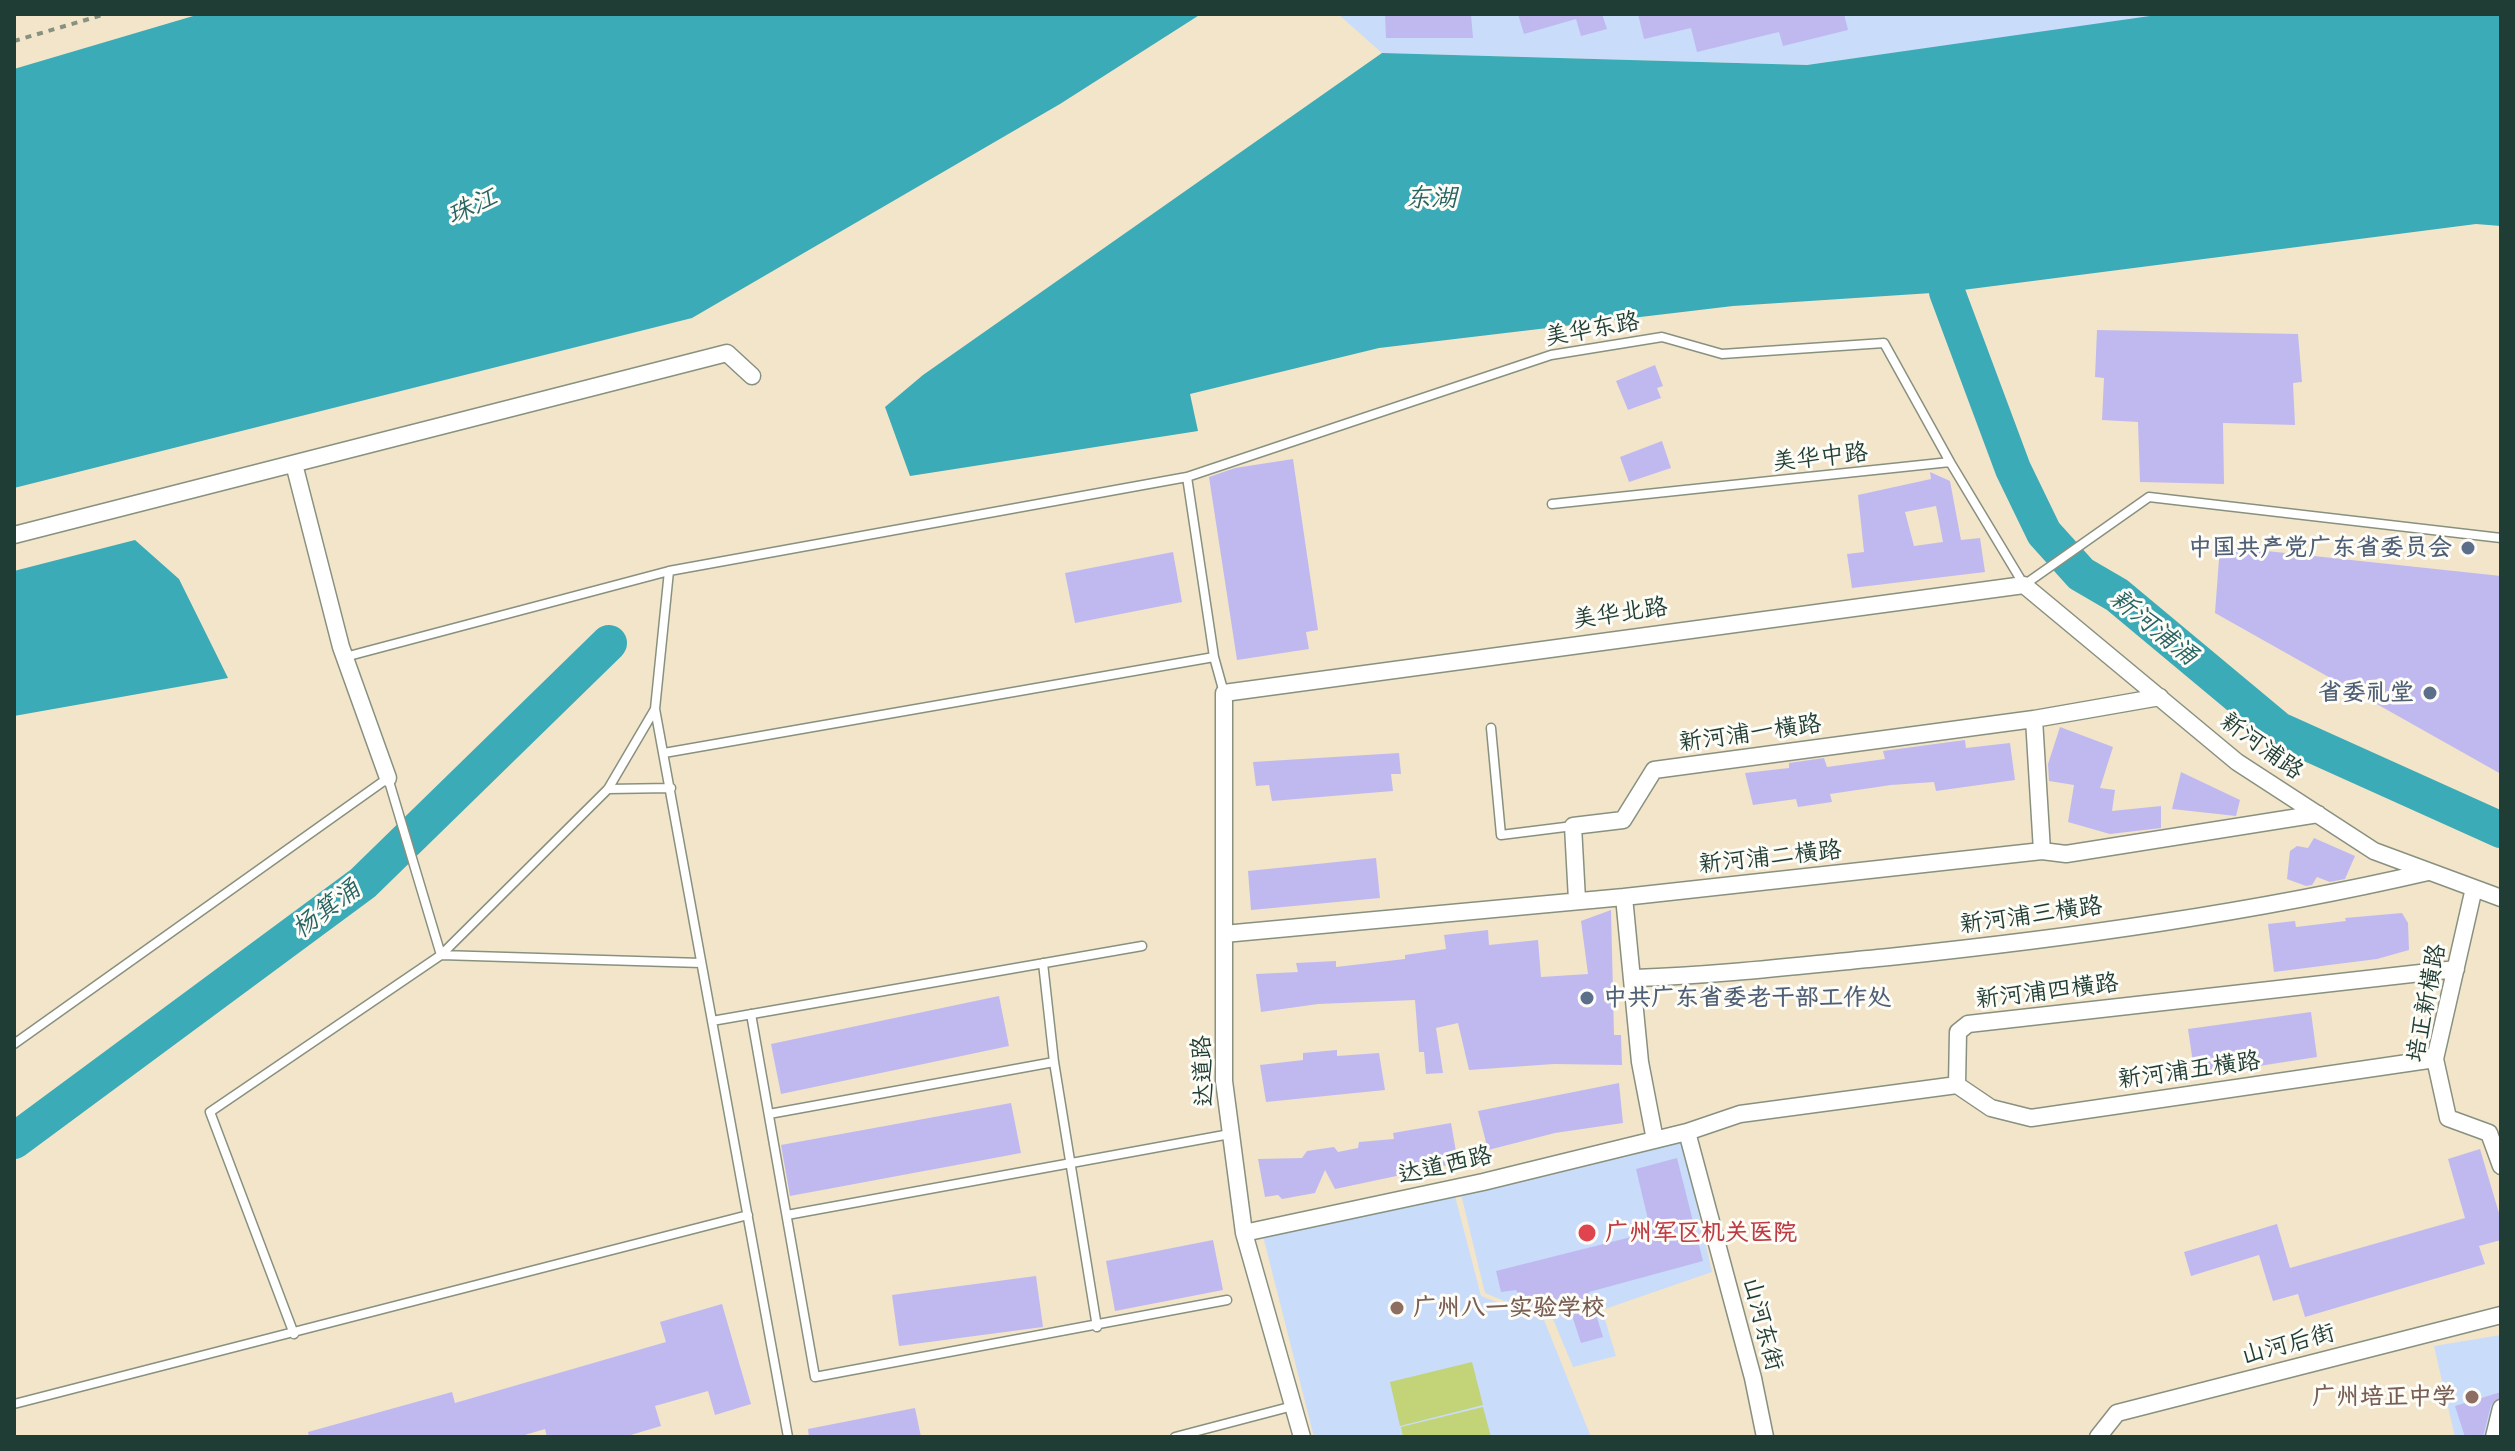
<!DOCTYPE html>
<html>
<head>
<meta charset="utf-8">
<style>
	body { margin:0 }
	#map { position:relative; width:2515px; height:1451px; overflow:hidden; background:#f2e5ca; font-family:Mali,sans-serif }
	canvas { display:block }
	.frame { position:absolute; inset:0; border:16px solid #1f3d34; pointer-events:none }
</style>
</head>
<body>
<div id="map">
<canvas width="2515" height="1451"></canvas>
<div class="frame"></div>
</div>
<script>
const c = document.querySelector('canvas').getContext('2d');
c.lineJoin = 'round';
function fillPath(path, color) { c.fillStyle = color; c.fill(path, 'evenodd'); }
function strokePath(path, color, width, dash) { c.strokeStyle = color; c.lineWidth = width; c.lineCap = dash ? 'butt' : 'round'; c.setLineDash(dash || []); c.stroke(path); }
function label(font, color, halo, rows, align = 'center') {
  c.font = font + ' Mali,"LXGW WenKai TC",sans-serif'; c.lineWidth = 6; c.setLineDash([]); c.textBaseline = 'middle'; c.strokeStyle = halo; c.fillStyle = color; for (const [text, x, y, turn = 0] of rows) {
    c.save(); c.translate(x, y); c.rotate((+turn || 0) * Math.PI / 180); c.textAlign = isNaN(turn) ? turn : align; if (halo) c.strokeText(text, 0, 0); c.fillText(text, 0, 0); c.restore();
  }
}
const built = new Path2D(`
	M1338 14H2171L1807 65 1382 53Z
	M1682 1140 1712 1272 1602 1310 1616 1356 1573 1367 1551 1314 1522 1308 1485 1293 1461 1194Z
	M1455 1196 1481 1296 1544 1320 1591 1437H1314L1263 1236Z
	M2501 1335V1437H2455L2434 1346Z`);
const green = new Path2D(`
	M1472 1362 1483 1405 1400 1426 1390 1382Z
	M1483 1407 1491 1437H1403L1401 1427Z`);
const water = new Path2D(`
	M200 14H1201L1060 104 692 318 14 488V69Z
	M2164 14H2501V226L2476 224 1947 292 1733 306 1379 348 1190 394 1198 431 910 476 885 407 923 375 1382 53 1807 65Z
	M135 540 179 579 228 678 14 716V571Z`);
const river = new Path2D(`
	M1947 292 2013 469 2044 533 2081 574 2117 595 2279 730 2501 830
	M14 1141 363 883 609 643`);
const building = new Path2D(`
	M1385 14H1471L1473 38H1386Z
	M1518 14H1602L1607 29 1581 36 1576 19 1524 34Z
	M1638 14H1844L1848 30 1783 46 1779 32 1697 52 1691 28 1644 39Z
	M2097 330 2298 334 2302 382 2293 383 2295 425 2223 423 2224 484 2140 482 2138 422 2102 420 2104 378 2095 377Z
	M1655 365 1663 386 1657 388 1661 398 1628 410 1616 381Z
	M1662 441 1671 468 1629 482 1620 457Z
	M1293 459 1318 630 1306 632 1309 649 1237 660 1209 477 1235 468Z
	M1930 472 1950 481 1961 540 1980 538 1985 572 1852 588 1847 554 1864 552 1858 495 1931 479ZM1936 506 1943 542 1914 546 1905 512Z
	M2220 546 2501 576V774L2215 613Z
	M1173 552 1182 602 1075 623 1065 573Z
	M2060 727 2113 747 2100 788 2115 790 2112 811 2161 806V828L2110 834 2068 822 2074 785 2049 781 2048 764Z
	M1965 740 1966 748 2010 743 2015 780 1936 791 1934 782 1891 785 1830 794 1832 802 1798 807 1796 799 1753 805 1745 773 1789 768V763L1824 758 1827 767 1885 759 1883 751Z
	M1399 753 1401 774H1391L1393 791 1272 801 1269 785 1256 786 1253 762Z
	M2181 772 2240 800 2236 816 2172 809Z
	M2314 838 2355 856 2345 879 2330 882 2317 877 2312 885 2306 886 2287 879 2290 851 2297 846 2308 848Z
	M1376 858 1380 898 1251 910 1248 871Z
	M1611 910 1614 1035H1621L1622 1065 1554 1064 1469 1070 1458 1023 1436 1028 1443 1073 1426 1074 1424 1052H1419L1415 1000 1318 1004 1261 1012 1256 974 1298 972 1296 963 1336 961V967L1405 959V955L1446 949 1444 935 1488 930 1489 945 1538 940 1541 977 1588 974 1581 921Z
	M2402 913 2408 923 2409 950 2377 959 2274 972 2268 924 2295 921 2296 927 2346 921 2345 918Z
	M999 996 1009 1046 781 1094 771 1044Z
	M2311 1012 2317 1057 2195 1076 2188 1029Z
	M1337 1050V1056L1379 1053 1385 1090 1266 1102 1260 1065 1303 1060V1053Z
	M1619 1083 1623 1123 1555 1133 1488 1150 1478 1111Z
	M1011 1103 1021 1153 790 1196 781 1145Z
	M1451 1123 1458 1163 1335 1189 1325 1170 1315 1193 1282 1199 1278 1195 1265 1197 1258 1159 1302 1158 1307 1151 1334 1147 1338 1152 1358 1148 1359 1142 1394 1139 1393 1133Z
	M2480 1149 2501 1220V1240L2479 1246 2485 1264 2305 1317 2298 1294 2273 1301 2259 1255 2191 1276 2184 1252 2277 1224 2290 1268 2465 1218 2448 1159Z
	M1677 1158 1703 1261 1589 1292 1603 1337 1581 1343 1566 1297 1526 1307 1516 1290 1501 1292 1496 1271 1651 1232 1636 1169Z
	M1213 1240 1223 1290 1115 1311 1106 1261Z
	M1036 1276 1043 1327 899 1346 892 1295Z
	M722 1304 751 1404 715 1415 708 1391 655 1406 661 1426 624 1437H547L545 1429 518 1437H309L308 1432 452 1392 455 1403 666 1342 660 1322Z
	M2501 1392V1397L2491 1405 2483 1437H2465L2455 1406Z
	M915 1408 921 1437H809L808 1429Z`);
const path = new Path2D(`
	M14 41 106 14`);
const lane = new Path2D(`
	M1187 477 1214 657
	M1552 504 1950 462 2024 585 2149 497 2501 538
	M669 571 655 709 788 1437
	M345 657 669 571 1187 477 1551 355 1662 337 1722 354 1884 343 1950 462
	M1491 728 1501 835 1573 826
	M664 753 1214 657 1224 693
	M608 789 671 788
	M1043 963 1054 1062 1097 1327
	M751 1014 815 1377 1227 1300
	M712 1021 1142 946
	M14 1044 388 778 441 955 701 963
	M769 1114 1054 1062
	M787 1215 1230 1134
	M294 1334 210 1112 441 955 608 789 655 709
	M14 1404 748 1215
	M1175 1437 1293 1406`);
const street = new Path2D(`
	M294 464 341 647 388 778
	M14 535 727 353 752 376
	M2042 851 2034 719 2160 697
	M2474 888 2435 1059 2448 1118 2489 1133 2501 1166
	M1624 897 1640 1062 1655 1140
	M1577 900 1573 826 1623 820 1654 770 2034 719
	M1224 934 1624 897 2042 851 2066 854 2318 814
	M1635 978C1720 975 1804 965 1889 957 2069 938 2251 913 2428 872
	M1957 1085 1958 1032 1968 1024 2456 969
	M1957 1085 1991 1108 2031 1118 2435 1059
	M1687 1132 1753 1378 1765 1437
	M1244 1233 1483 1182 1687 1132 1740 1114 1957 1085
	M1302 1437 1244 1233 1224 1081V693L2024 585 2237 762 2374 851 2501 898
	M2098 1437 2117 1413 2501 1315
	M2494 1437 2501 1408`);
const markers = [
	[2468,548,8,"#5c6f8a"],
	[2430,693,8,"#5c6f8a"],
	[1587,998,8,"#5c6f8a"],
	[1587,1233,10,"#e0444e"],
	[1397,1308,8,"#8d6e63"],
	[2472,1397,8,"#8d6e63"]
];
const streetNames = [
	["美华东路",1592,329,-10],
	["美华中路",1820,457,-6],
	["美华北路",1620,613,-8],
	["新河浦一横路",1750,733,-8],
	["新河浦路",2262,746,36],
	["新河浦二横路",1770,857,-6],
	["新河浦三横路",2031,915,-8],
	["新河浦四横路",2047,991,-7],
	["培正新横路",2426,1003,-79],
	["新河浦五横路",2189,1070,-8],
	["达道路",1203,1071,-93],
	["达道西路",1445,1165,-13],
	["山河东街",1763,1324,75],
	["山河后街",2288,1344,-15]
];
const serviceNames = [
	["中国共产党广东省委员会",2452,548],
	["省委礼堂",2414,693],
	["中共广东省委老干部工作处",1603,998,"left"]
];
const healthNames = [
	["广州军区机关医院",1605,1233]
];
const educationNames = [
	["广州八一实验学校",1413,1308],
	["广州培正中学",2456,1397,"right"]
];
const waterNames = [
	["东湖",1431,198],
	["珠江",472,206,-24],
	["新河浦涌",2154,627,39],
	["杨箕涌",326,909,-37]
];
fillPath(built, '#c9dcf9');
fillPath(green, '#c2d477');
fillPath(water, '#3aabb7');
strokePath(river, '#3aabb7', 36);
fillPath(building, '#c0b9f0');
strokePath(lane, '#88917f', 11);
strokePath(street, '#88917f', 19);
strokePath(path, '#88917f', 4, [6, 6]);
strokePath(lane, '#fff', 8);
strokePath(street, '#fff', 16);
for (const [x, y, r, color] of markers) { const dot = new Path2D(); dot.arc(x, y, r, 0, 2 * Math.PI); c.fillStyle = color; c.fill(dot); strokePath(dot, '#fdfcf7', 3); }
label('24px', '#1f3d34', '#fdfcf7', streetNames);
label('bold 24px', '#4e5e75', '#fdfcf7', serviceNames, 'right');
label('bold 24px', '#be3a42', '#fdfcf7', healthNames, 'left');
label('bold 24px', '#785e54', '#fdfcf7', educationNames, 'left');
label('italic 26px', '#286462', '#fdfcf7', waterNames);
</script>
</body>
</html>
